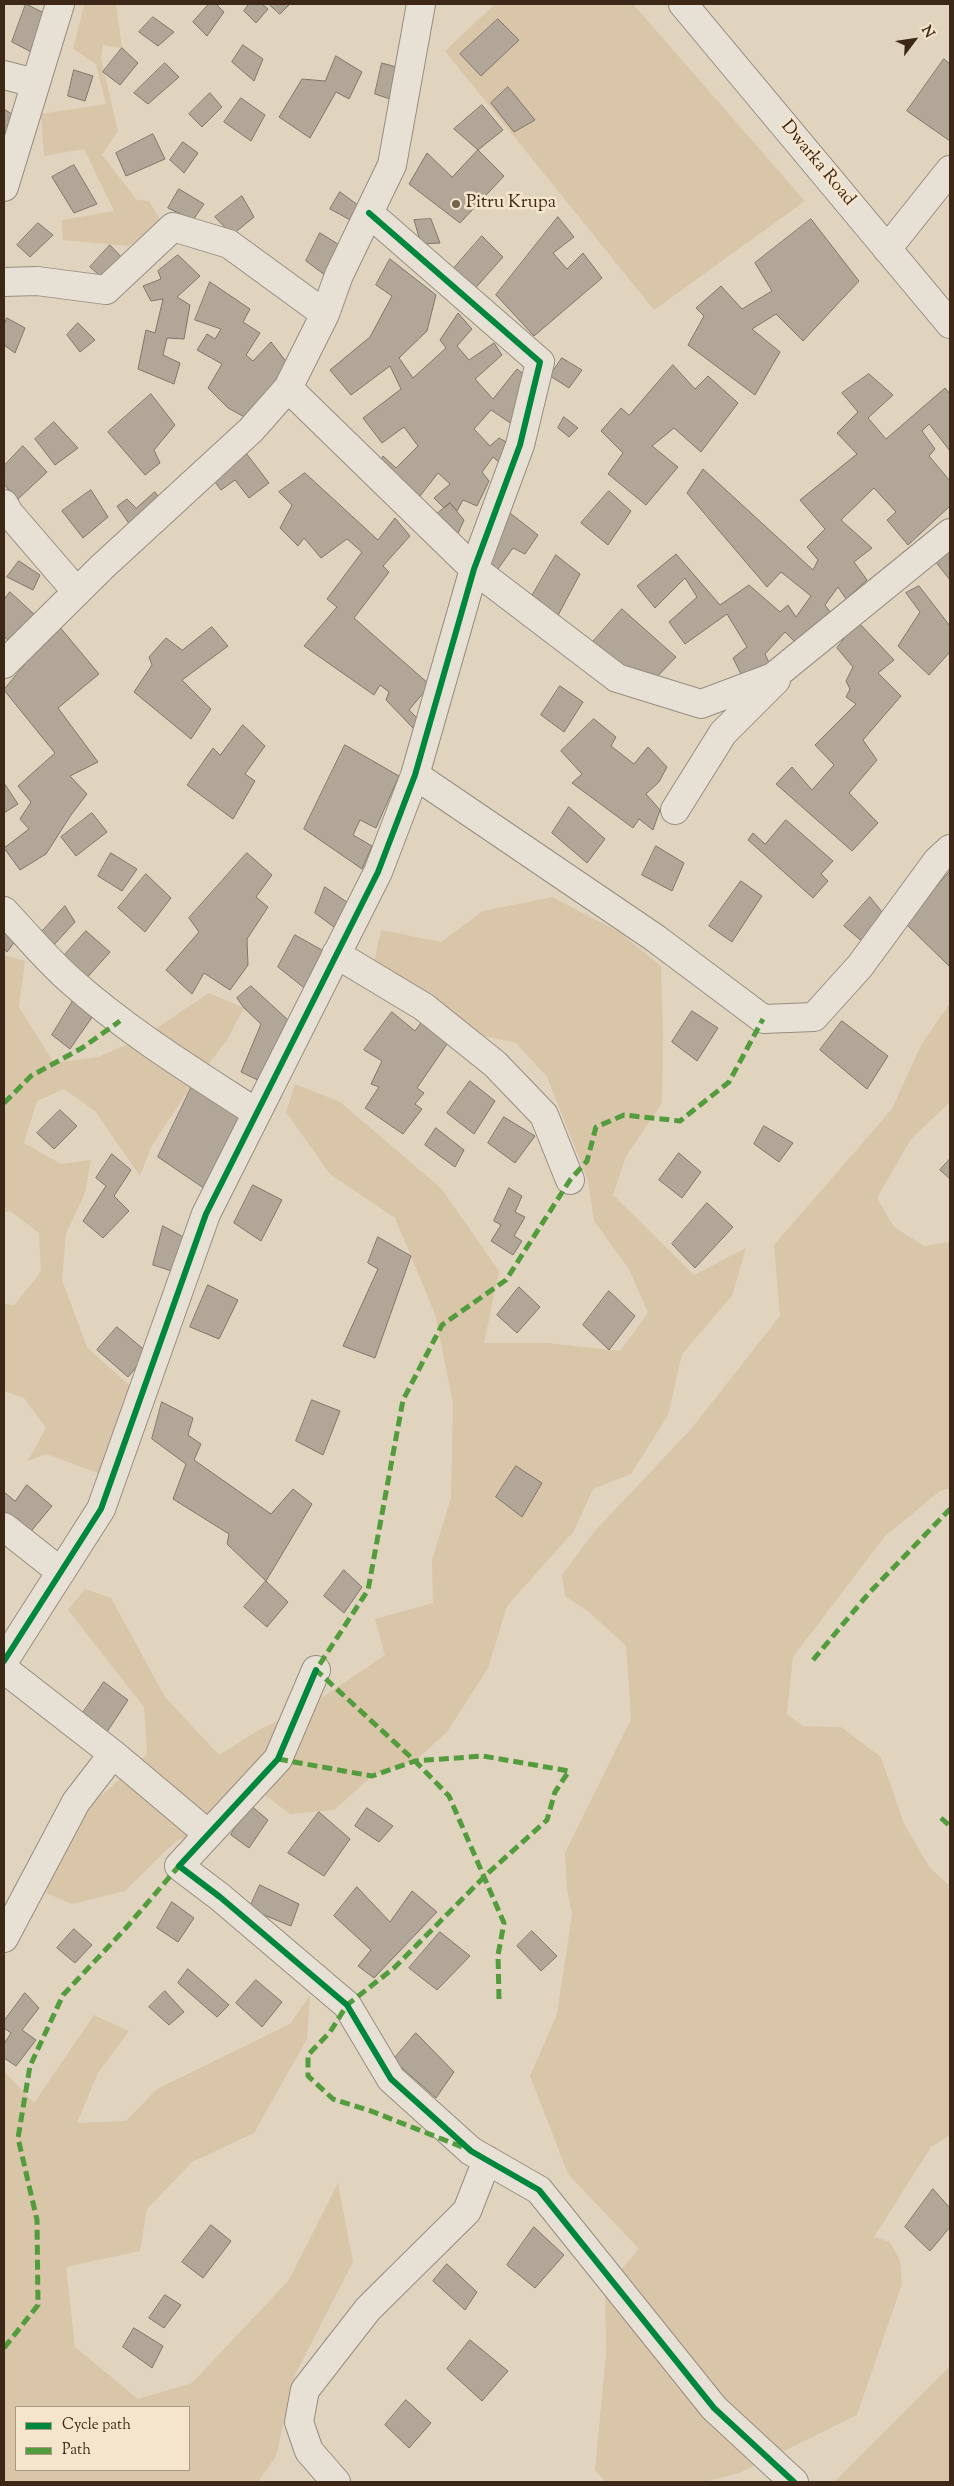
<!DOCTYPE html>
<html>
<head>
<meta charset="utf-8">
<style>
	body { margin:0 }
	#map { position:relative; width:954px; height:2486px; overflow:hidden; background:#e1d4bf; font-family:"Sorts Mill Goudy",serif }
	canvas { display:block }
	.frame { position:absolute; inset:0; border:5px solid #3d2717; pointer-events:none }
	.legend { position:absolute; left:15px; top:2406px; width:175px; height:65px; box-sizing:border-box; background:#f5e5cc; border:1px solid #ab9984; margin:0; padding:6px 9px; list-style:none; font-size:15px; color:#3d2717 }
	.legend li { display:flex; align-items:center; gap:10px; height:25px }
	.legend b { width:25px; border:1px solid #ab9984 }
	.north { position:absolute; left:889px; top:15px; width:50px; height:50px; -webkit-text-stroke:4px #f5e5cc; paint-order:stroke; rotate:59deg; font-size:14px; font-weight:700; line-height:20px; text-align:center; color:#3d2717 }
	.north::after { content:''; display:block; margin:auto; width:18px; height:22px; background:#3d2717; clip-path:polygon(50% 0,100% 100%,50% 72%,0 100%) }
</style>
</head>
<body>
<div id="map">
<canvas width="954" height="2486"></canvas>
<div class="frame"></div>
<ul class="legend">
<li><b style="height:6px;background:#00873e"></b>Cycle path</li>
<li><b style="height:6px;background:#539c3d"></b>Path</li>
</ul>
<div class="north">N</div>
</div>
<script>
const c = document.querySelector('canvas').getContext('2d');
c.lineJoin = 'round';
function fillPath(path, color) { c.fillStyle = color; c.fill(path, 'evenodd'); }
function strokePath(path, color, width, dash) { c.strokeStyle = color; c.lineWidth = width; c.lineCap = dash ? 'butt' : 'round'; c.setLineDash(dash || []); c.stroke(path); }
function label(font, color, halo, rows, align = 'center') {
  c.font = font + ' "Sorts Mill Goudy",serif'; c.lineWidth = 5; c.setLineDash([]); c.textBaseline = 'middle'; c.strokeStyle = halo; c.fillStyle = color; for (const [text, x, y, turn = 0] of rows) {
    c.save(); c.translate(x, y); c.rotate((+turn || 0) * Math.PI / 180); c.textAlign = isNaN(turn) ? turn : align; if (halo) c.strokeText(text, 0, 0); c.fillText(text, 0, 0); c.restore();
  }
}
const green = new Path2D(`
	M81 4H116L122 48 103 45 101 58 118 131 102 155 137 200 149 201 161 221 129 246 63 240 62 220 114 211 84 149 44 156 41 114 106 104 96 64 73 49 84 5Z
	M495 4H633L805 201 654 310 445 51Z
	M552 897 619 932 661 966 663 1035 662 1103 626 1156 613 1195 694 1275 746 1248 732 1296 682 1354 668 1415 631 1474 593 1489 574 1531 507 1606 488 1668 447 1732 415 1761 372 1776 334 1810 290 1814 253 1786 208 1834 177 1840 125 1891 72 1904 46 1893 67 1818 102 1795 147 1754 144 1707 68 1610 85 1589 111 1598 165 1697 219 1755 259 1730 314 1703 385 1655 375 1619 433 1603 432 1560 451 1498 453 1404 435 1314 395 1218 330 1174 286 1112 295 1084 340 1102 441 1188 499 1271 484 1343H547L620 1351 648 1313 629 1269 594 1221 588 1180 547 1077 516 1043 469 1033 374 963 381 930 441 942 483 911Z
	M4 955 25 961 19 1007 54 1063 98 1057 142 1038 209 993 244 1008 227 1040 190 1088 151 1147 140 1176 95 1111 64 1089 37 1101 24 1143 61 1164 91 1160 85 1193 66 1234 62 1280 87 1347 141 1396 104 1475 46 1454 28 1461 46 1428 24 1398 4 1391V1304L14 1305 41 1272 39 1233 10 1211 4 1212Z
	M950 1003V1102L911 1139 877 1198 894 1227 924 1246 950 1242V1488L940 1491 885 1536 793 1657 787 1714 803 1726 841 1727 881 1757 904 1824 930 1868 950 1886V2135L931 2147 874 2237 890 2242 900 2260 902 2284 857 2415 739 2473 705 2482H606L595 2470 606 2354 605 2288 639 2249 568 2174 530 2076 557 2014 572 1914 567 1888 565 1853 631 1719 626 1646 589 1612 565 1596 562 1575 593 1533 691 1429 780 1316 774 1245 892 1109 921 1045Z
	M310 1995 307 2039 254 2133 192 2162 147 2209 140 2251 66 2267 75 2347 138 2399 192 2383 289 2280 338 2183 353 2262 295 2375 276 2456 258 2482H4V2071L34 2103 94 2015 129 2031 98 2073 77 2123 126 2121 157 2089 290 2024ZM16 2407H189V2470H16Z
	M950 2366V2482H834Z`);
const building = new Path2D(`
	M26 4 50 16 37 55 12 42Z
	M209 4H216L224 12 207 36 193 22Z
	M249 4H262L268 9 256 23 244 11Z
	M269 4H290L280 14Z
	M153 17 174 32 158 46 139 32Z
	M498 19 519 40 481 76 460 54Z
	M243 45 263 59 254 81 232 62Z
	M122 48 138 63 120 85 103 72Z
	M336 56 362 72 349 99 336 92 310 138 279 117 302 79 325 81Z
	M944 59 950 64V141L907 111Z
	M165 63 179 77 148 104 134 93Z
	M382 63 403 69 396 101 375 94Z
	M74 70 93 76 85 101 68 96Z
	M508 87 535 120 514 132 491 103Z
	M210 93 222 107 202 127 189 114Z
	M241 98 265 115 251 141 224 122Z
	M482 105 503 130 478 150 454 129Z
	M4 109 16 117 8 138 4 135Z
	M153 134 165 159 126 176 116 153Z
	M183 142 198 153 184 173 170 160Z
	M478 150 504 176 460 223 409 184 427 153 452 177Z
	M74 165 97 204 74 213 52 177Z
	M179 189 204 204 193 220 168 208Z
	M340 192 362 208 354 222 330 209Z
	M242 196 254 217 232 235 215 217Z
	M558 217 574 237 553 253 567 269 583 253 602 278 534 336 496 295Z
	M431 219 440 243 421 244 414 220Z
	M811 219 859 281 803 341 776 314 752 329 780 352 755 395 688 345 704 316 696 308 721 286 742 309 772 291 755 263Z
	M38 223 53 235 30 257 17 245Z
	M320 233 341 246 325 275 306 261Z
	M482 236 503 257 471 293 448 275Z
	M110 245 125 261 106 281 90 267Z
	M178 255 200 276 177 297 190 305 184 339 167 338 163 355 180 363 174 384 138 369 146 330 155 333 163 299 151 301 143 286 161 279 158 271Z
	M390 259 436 295 427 331 399 358 413 378 446 348 440 340 458 313 472 329 457 346 469 360 494 343 502 355 475 379 493 399 517 369 531 380 515 426 491 410 474 429 490 446 499 438 512 445 501 464 493 457 482 472 489 481 477 506 463 500 457 511 450 503 444 508 434 498 450 484 438 473 413 505 376 470 383 456 396 468 418 446 404 427 382 443 363 418 401 389 390 366 351 395 330 370 370 337 392 296 376 285Z
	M210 282 250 309 243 322 260 333 246 355 253 361 271 342 291 368 248 419 228 408 208 388 222 364 197 350 207 334 215 339 221 329 195 320Z
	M7 318 25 328 15 353 4 345V325Z
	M78 323 95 340 80 352 67 335Z
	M562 358 582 370 569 388 550 376Z
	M673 365 695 389 708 376 738 403 701 452 674 428 652 446 678 467 646 505 608 474 623 453 601 431 621 408 629 415Z
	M869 374 893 395 868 418 886 439 945 388 950 394V451L929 424 922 431 935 449 929 456 950 481V506L908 545 887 520 896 512 874 488 841 520 872 548 854 562 867 580 846 599 838 587 825 605 831 613 797 644 785 632 765 654 772 669 745 682 733 658 747 647 727 614 685 644 669 622 697 597 685 578 655 608 637 586 676 554 720 605 749 585 780 612 788 605 796 617 811 596 781 572 767 587 687 493 703 469 813 570 818 560 807 547 825 529 800 500 857 454 837 433 858 412 842 393Z
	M151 394 175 425 154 450 160 463 145 475 108 432Z
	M564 417 578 428 569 437 558 428Z
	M54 422 78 448 55 465 35 439Z
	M23 446 47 472 17 500 4 484V466Z
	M246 453 269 483 249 498 235 480 221 490 212 478Z
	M305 473 378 540 395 518 410 536 383 566 389 572 354 618 430 685 409 710 420 721 413 728 386 700 389 692 380 685 374 695 304 646 337 607 327 599 362 552 347 539 321 558 304 538 298 546 280 528 292 505 279 492Z
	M91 490 108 517 83 538 62 511Z
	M609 491 631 511 608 545 581 523Z
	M155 492 162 503 130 525 117 506 127 499 136 508Z
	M450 503 464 520 456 538 432 518Z
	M510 513 538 535 525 554 513 548 495 573 480 562Z
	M950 547V580L935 561Z
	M556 555 580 574 555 621 529 601Z
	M19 561 40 575 33 590 7 577Z
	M919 586 950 626V652L929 675 898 646 920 612 906 593Z
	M10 592 35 615 12 643 4 637V600Z
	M622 609 676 657 653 681 626 674 590 645Z
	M858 622 894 660 878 673 901 696 863 740 877 760 849 793 878 823 852 851 776 784 792 767 812 790 834 765 815 745 856 704 846 697 850 689 846 681 853 667 837 648Z
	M58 625 99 674 58 708 98 762 70 776 87 794 71 815 46 854 20 870 4 848 29 829 20 819 31 802 18 786 55 753 4 690Z
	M212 627 228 646 182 680 211 709 191 739 134 692 152 665 149 657 166 638 182 650Z
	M560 686 583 702 564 732 541 715Z
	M594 719 616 737 611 746 634 764 648 747 667 767 659 782 646 794 660 810 653 830 639 819 633 828 572 783 582 774 561 751Z
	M243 725 265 746 245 774 255 781 233 819 187 785 213 748 220 755Z
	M345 745 399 776 376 828 360 820 353 835 372 846 362 869 304 829Z
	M4 783 18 804 4 813Z
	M569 807 605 839 587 863 552 833Z
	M92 813 107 832 76 856 61 837Z
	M786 820 833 861 821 874 828 881 813 898 748 840 753 833 765 844Z
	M656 846 684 863 672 891 642 875Z
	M111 853 137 869 122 891 98 876Z
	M247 853 272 875 256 897 268 907 247 939 248 965 230 990 204 973 192 994 166 970 199 932 189 918Z
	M950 871V967L905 923Z
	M146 874 171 898 145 932 118 908Z
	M741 881 762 896 732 942 709 926Z
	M325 887 354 907 338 930 315 913Z
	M870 897 886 917 864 943 844 926Z
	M65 906 75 922 51 948 39 935Z
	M4 921 19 936 7 952 4 948Z
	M86 931 110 952 84 981 62 958Z
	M295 935 329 954 308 991 278 967Z
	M251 986 288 1020 264 1083 241 1072 261 1024 244 1008 237 998Z
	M74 999 95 1013 70 1049 52 1035Z
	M692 1011 718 1028 697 1061 672 1042Z
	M392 1012 415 1031 423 1020 447 1044 417 1088 424 1093 415 1104 422 1109 403 1134 365 1108 379 1087 371 1084 382 1061 364 1050Z
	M842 1021 888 1056 867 1089 820 1050Z
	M470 1081 495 1101 474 1134 447 1113Z
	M193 1084 246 1119 208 1191 158 1157Z
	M60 1110 77 1126 54 1149 37 1133Z
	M504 1117 535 1136 515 1163 488 1143Z
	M764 1126 793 1143 779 1162 754 1144Z
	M436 1128 464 1150 455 1167 425 1145Z
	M679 1153 701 1172 682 1198 659 1180Z
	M112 1154 131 1170 114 1196 129 1211 103 1238 83 1221 106 1186 96 1178Z
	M950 1159V1179L940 1170Z
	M253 1185 282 1200 261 1241 234 1223Z
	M509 1188 522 1196 515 1212 525 1217 514 1236 522 1241 513 1255 491 1241 501 1225 494 1221Z
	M707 1203 733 1227 695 1268 672 1244Z
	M163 1226 191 1241 178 1273 153 1265Z
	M378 1237 411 1256 375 1358 343 1346 378 1269 368 1263Z
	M208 1285 238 1300 219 1339 190 1327Z
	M519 1287 540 1307 517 1333 497 1315Z
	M609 1291 635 1316 609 1350 583 1325Z
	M117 1327 148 1353 128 1377 97 1350Z
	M312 1400 340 1411 323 1455 296 1441Z
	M162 1402 193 1418 188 1435 201 1444 194 1460 271 1514 293 1489 312 1504 266 1581 227 1544 229 1534 173 1499 186 1464 152 1439Z
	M516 1466 542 1483 522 1517 496 1497Z
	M27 1485 52 1506 28 1535 4 1515V1492L15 1501Z
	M344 1570 362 1587 344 1613 324 1596Z
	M266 1581 288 1602 267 1627 244 1607Z
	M104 1682 128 1700 105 1735 80 1717Z
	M249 1804 268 1820 249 1848 231 1835Z
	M367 1808 393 1826 379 1842 355 1826Z
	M319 1812 350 1839 324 1876 288 1853Z
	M260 1885 299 1904 291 1926 249 1909Z
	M357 1887 390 1922 412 1891 437 1912 374 1978 358 1966 371 1950 334 1916Z
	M172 1902 194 1918 178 1942 157 1928Z
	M74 1929 92 1945 75 1963 57 1948Z
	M532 1931 557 1956 541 1971 517 1946Z
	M440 1932 470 1956 437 1990 409 1968Z
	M188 1969 229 2005 217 2017 178 1983Z
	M256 1980 282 2002 262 2027 236 2003Z
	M165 1991 184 2012 169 2025 149 2007Z
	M25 1993 39 2008 22 2030 36 2040 16 2066 4 2058V2044L11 2033 4 2028V2021Z
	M416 2033 454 2072 436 2098 393 2060Z
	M933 2189 950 2208V2227L930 2251 905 2227Z
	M211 2225 231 2241 203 2278 182 2262Z
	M534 2227 564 2255 535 2288 507 2265Z
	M447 2264 477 2292 465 2310 433 2281Z
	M165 2295 181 2305 164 2328 149 2318Z
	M134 2328 163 2346 152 2368 123 2347Z
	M470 2340 508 2371 482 2401 447 2369Z
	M406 2400 431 2423 409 2448 385 2425Z`);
const minor = new Path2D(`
	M683 4 950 324
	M4 75 35 83
	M4 187 60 4
	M887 249 950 170
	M4 282 37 281 106 290 173 227 229 244 325 314
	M288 388 474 569 617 678 701 704 773 677 950 533
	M4 504 9 513 77 592
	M4 664 102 567 251 430 288 388 325 314 339 275 392 165 421 4
	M415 775 655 938 763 1019 814 1017 860 966 937 861 950 849
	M675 810 723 733 776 680
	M4 911C26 934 46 959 70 980 127 1031 192 1071 257 1113
	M336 954 424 1007 495 1064 544 1115 570 1180
	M4 1527 61 1572
	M4 1661 101 1509 206 1214 378 872 415 775 474 569 520 445 540 362 369 213
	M4 1669 113 1754 208 1834
	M316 1670 278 1759 179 1866 220 1897 347 2005 391 2079 471 2151 539 2190 714 2408 794 2482
	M4 1938 76 1802 113 1754
	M336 2482 309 2451 299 2422 305 2390 368 2309 467 2211 487 2160`);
const quiet = new Path2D(`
	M4 1103 31 1076 82 1048 120 1021
	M813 1660 869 1593 950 1509
	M278 1759 372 1776 415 1761 483 1756 569 1771 555 1792 547 1820 487 1874 394 1968 347 2005 330 2032 308 2055V2076L333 2099 371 2111 462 2147
	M941 1818 950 1826
	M499 1999 498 1955 504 1923 449 1796 415 1761 316 1670 368 1590 403 1400 442 1325 506 1280 570 1180 587 1161 596 1127 624 1115 680 1121 729 1082 763 1019
	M4 2348 38 2305 37 2220 18 2138 30 2066 63 1995 125 1929 179 1866`);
const cycleway = new Path2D(`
	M4 1661 101 1509 206 1214 378 872 415 775 474 569 520 445 540 362 369 213
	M316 1670 278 1759 179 1866 220 1897 347 2005 391 2079 471 2151 539 2190 714 2408 794 2482`);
const markers = [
	[456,204,5,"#766452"]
];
const streetNames = [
	["Dwarka Road",817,164,50]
];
const poiNames = [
	["Pitru Krupa",466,204]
];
fillPath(green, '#d9c5a8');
fillPath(building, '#b1a698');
strokePath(building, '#807669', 1);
strokePath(minor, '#978d80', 30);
strokePath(minor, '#e7e0d5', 28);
strokePath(quiet, '#539c3d', 5, [10, 5]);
strokePath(cycleway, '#00873e', 6);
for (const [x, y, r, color] of markers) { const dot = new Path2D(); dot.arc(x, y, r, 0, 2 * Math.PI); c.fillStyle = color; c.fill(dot); strokePath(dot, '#f5e5cc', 2); }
label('18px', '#3d2717', '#f5e5cc', streetNames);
label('18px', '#3d2717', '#f5e5cc', poiNames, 'left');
</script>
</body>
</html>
